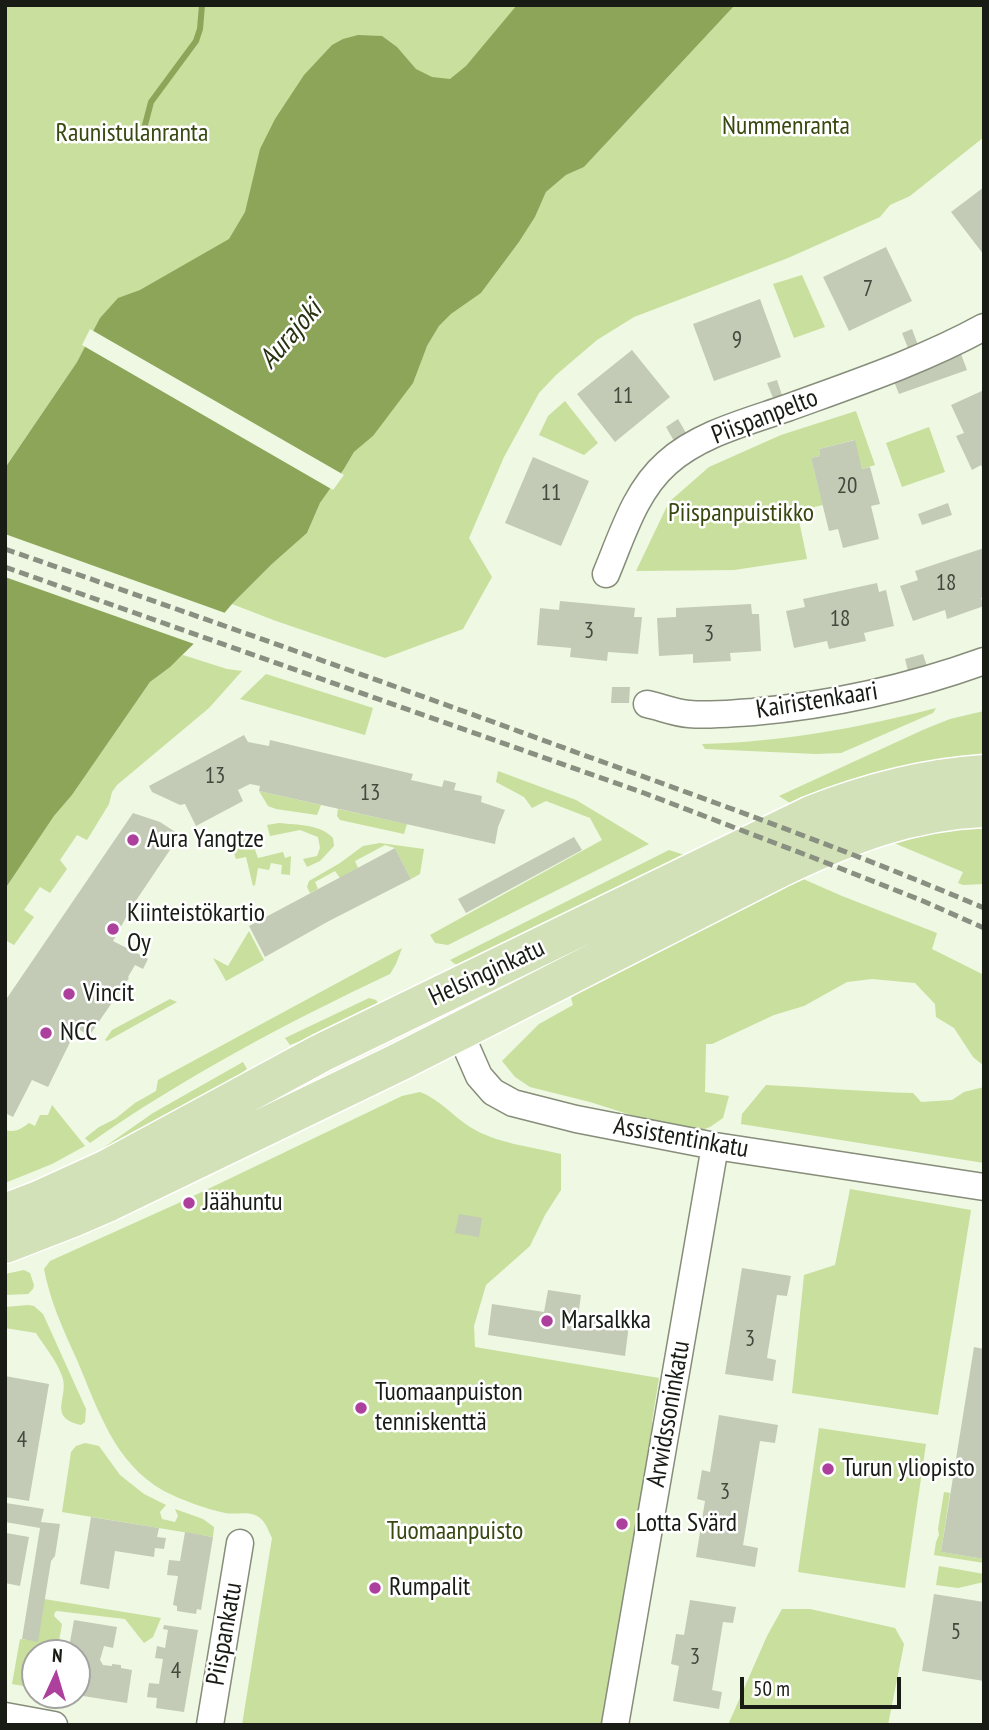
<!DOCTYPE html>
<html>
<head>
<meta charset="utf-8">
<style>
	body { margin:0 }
	#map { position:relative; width:989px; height:1730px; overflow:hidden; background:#eff8e2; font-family:"PT Sans Narrow",sans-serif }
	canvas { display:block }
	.frame { position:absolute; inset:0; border:7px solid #191c15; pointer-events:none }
	.north { position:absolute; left:21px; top:1639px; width:70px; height:70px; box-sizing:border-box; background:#fff; border:2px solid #a3a4a1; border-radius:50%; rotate:4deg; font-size:19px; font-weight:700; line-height:28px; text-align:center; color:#191c15 }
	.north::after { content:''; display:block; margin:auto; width:24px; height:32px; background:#ad3f9d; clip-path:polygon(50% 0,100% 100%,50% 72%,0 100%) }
	.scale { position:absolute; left:740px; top:1677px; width:161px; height:32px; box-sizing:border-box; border:4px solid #191c15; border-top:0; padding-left:9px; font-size:21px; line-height:24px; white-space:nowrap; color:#191c15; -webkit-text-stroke:5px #fff; paint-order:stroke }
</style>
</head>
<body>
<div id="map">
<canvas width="989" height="1730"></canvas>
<div class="frame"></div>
<div class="north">N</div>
<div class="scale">50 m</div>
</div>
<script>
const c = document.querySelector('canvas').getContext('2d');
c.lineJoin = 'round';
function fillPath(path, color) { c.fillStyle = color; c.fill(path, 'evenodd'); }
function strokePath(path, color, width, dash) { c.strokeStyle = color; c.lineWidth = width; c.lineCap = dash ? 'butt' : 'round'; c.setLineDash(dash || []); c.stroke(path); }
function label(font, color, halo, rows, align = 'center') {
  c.font = font + ' "PT Sans Narrow",sans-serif'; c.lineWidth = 5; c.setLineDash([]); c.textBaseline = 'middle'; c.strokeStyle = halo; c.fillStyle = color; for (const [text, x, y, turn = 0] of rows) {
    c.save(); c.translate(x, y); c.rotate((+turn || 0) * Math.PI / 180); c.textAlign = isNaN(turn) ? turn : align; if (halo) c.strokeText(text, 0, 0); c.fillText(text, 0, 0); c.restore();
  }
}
const green = new Path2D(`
	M5 5H567L303 225 100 319 77 362 5 468Z
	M735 5H984V137L910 196 890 205 880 217 788 258 634 317 597 340 556 375 539 393 504 457 469 538 492 577 463 629 385 658 276 621 232 604 272 564 307 533 320 503 344 469 354 452 373 436 439 326 451 314 481 293 519 242 535 217 546 192 566 175 584 167Z
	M802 275 825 327 794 338 773 284Z
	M565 401 598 443 584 455 539 435 548 416Z
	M856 411 875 465 862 469 854 440 819 449 820 456 811 458 823 505 797 511 807 559 734 570 636 571 669 502 709 467 781 435Z
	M929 427 945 472 902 487 886 443Z
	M183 655 227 669 242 671 209 708 117 785 112 792 109 804 87 840 77 835 60 860 67 869 50 893 40 887 24 910 34 917 14 945 5 940V889L54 816 72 795 150 682Z
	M266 674 373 708 365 735 240 699Z
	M936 708 933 713 841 753 816 754 705 749 702 744C782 742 859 728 936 708Z
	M984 711V758L796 807 779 796 925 729 950 719Z
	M498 771 576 800 649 844 448 945 435 943 430 935 602 840 590 818 546 801 532 808 524 797 496 782Z
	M259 791 321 805 317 815 276 809 268 806Z
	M338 809 407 824 404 834 340 820 337 816Z
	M984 822V884L963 885 958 883 963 872 882 838Z
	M279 823C298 825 320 824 333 838L334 846 320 861 307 867 303 859 317 856 320 848 318 837 300 830 270 836 267 825Z
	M249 834 258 858 283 852 285 858 291 856 290 875 281 874 282 865 271 863 269 870 258 868 255 885 253 886 246 857 236 859 234 853 240 843Z
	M380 843 424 849 420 874 411 879 395 848 385 845 355 861 358 868 340 878 335 871 315 882 318 889 310 893 307 887 309 881 340 863 363 846Z
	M669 850 697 859 464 966 455 964 450 960Z
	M794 875 842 896 937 933 932 949 984 975V1066L973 1057 954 1028 936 1017 935 1004 915 983 872 979 847 982 804 1006 774 1015 712 1044H706L705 1092 729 1096 723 1118 710 1127 699 1131 656 1123 590 1102 530 1087 515 1077 502 1061 539 1024 573 1005 571 998 610 970Z
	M249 931 264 960 226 981 213 958 228 966Z
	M402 948 396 964 390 974C286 1023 184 1077 90 1143L85 1138 99 1127 115 1119 135 1103 156 1091 158 1080Z
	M369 998 376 1000 380 1006V1010L290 1045 285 1038Z
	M170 999 177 1002 107 1041 105 1040 112 1030Z
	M243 1062 247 1069 200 1104 107 1153 103 1148 153 1113Z
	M766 1085C815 1087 864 1092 913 1093L921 1102 952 1100 964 1092 984 1087V1163L741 1124 742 1114Z
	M420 1092C439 1099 453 1116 470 1127 495 1143 532 1147 561 1154V1190L545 1215 530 1246 486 1285 474 1326 475 1347 659 1378 652 1421 654 1427 608 1725H242L272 1538C268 1530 265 1520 257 1516 247 1511 236 1515 225 1513 207 1509 181 1500 164 1491 114 1463 98 1409 77 1360 63 1329 50 1301 44 1269L50 1261 183 1201 402 1096Z
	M52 1105 85 1146 52 1164 5 1183V1130C15 1133 21 1129 29 1123L35 1126 40 1115H48Z
	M850 1189 971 1210 938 1415 792 1393 804 1275 835 1265Z
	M24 1270 30 1273 34 1285 33 1289 28 1294 5 1295V1274Z
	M28 1305 34 1306 43 1314 86 1409 85 1422 81 1425C46 1417 70 1397 62 1376 57 1361 44 1346 36 1333L5 1328V1307Z
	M819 1428 926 1444 905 1588 798 1572Z
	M85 1443 99 1446 120 1475 144 1494 166 1505 160 1512 162 1519 175 1522 178 1516 175 1509 203 1519 214 1527 213 1537 62 1512 71 1452 76 1446Z
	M944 1492 950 1493 941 1552 984 1559V1563L934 1555 936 1542 939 1535 938 1529Z
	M939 1566 984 1574V1582L958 1588 936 1585Z
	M44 1599 161 1618 153 1637 144 1643 125 1619 57 1611 55 1612 54 1616 62 1624 57 1653H35V1688L12 1684 20 1639 37 1641Z
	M782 1609H810L895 1628 904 1644 888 1725H728L767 1636Z`);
const water = new Path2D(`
	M517 5H735L584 167 566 175 546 192 535 217 519 242 481 293 451 314 439 326 427 346 413 383 373 436 354 452 344 469 320 503 307 533 272 564 232 604 221 617 170 667 150 682 72 795 54 816 5 889V468L77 362 100 318 118 298 140 290 229 239 245 212 260 149 275 119 304 75 332 45 343 39 358 35 382 36 397 47 416 69 432 77 450 79 466 66Z`);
const pier = new Path2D(`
	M90 329 344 475 333 490 82 345Z
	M5 534 228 614 197 645 5 577Z`);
const stream = new Path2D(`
	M145 125 151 102 196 41 200 29 202 5`);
const building = new Path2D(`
	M984 187V255L951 212Z
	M886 247 912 301 849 331 823 277Z
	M760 299 781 357 714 381 693 324Z
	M912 329 918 345 908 348 902 333Z
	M632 350 670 397 615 442 577 394Z
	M961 354 967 370 899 394 893 379Z
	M777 380 782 395 773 398 767 383Z
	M984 390V472L981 465 972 470 956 436 964 433 951 405Z
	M678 419 686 433 674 441 666 427Z
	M855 440 862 469 870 467 880 504 871 506 879 539 843 548 838 529 829 531 811 458 820 456 819 449Z
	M533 457 589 481 561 546 505 523Z
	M948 503 952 515 922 525 918 514Z
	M984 548V597L981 598 984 606 947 619 945 610 913 621 900 586 918 580 915 571Z
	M877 583 879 592 886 590 894 626 864 633 866 641 829 649 827 641 794 648 786 611 805 607 803 599Z
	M560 601 635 608 634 617H642L638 654 608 652 607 661 570 657 571 648 537 645 540 608 559 610Z
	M751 604 752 614H759L761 651 730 653 731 661 693 663V654L659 656 657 618 676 617V608Z
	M923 654 928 669 909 675 905 659Z
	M612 687H630L629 703H611Z
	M244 735 248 742 269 746 270 740 413 774 411 780 442 787 444 780 456 783 454 790 482 796 481 802 505 810 498 827 495 844 259 791 260 786 250 784 238 790 243 801 196 826 185 804 180 805 152 792 149 786Z
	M133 813 160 822 180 835 133 905 113 941 148 959 143 969 135 965 128 977 129 978 89 1036 77 1028 48 1087 32 1080 13 1117 5 1113V1001Z
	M574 837 582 850 466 913 458 899Z
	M395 848 411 879 329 921 265 957 249 926Z
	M459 1214 482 1218 479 1237 455 1233Z
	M742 1268 791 1276 787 1296 777 1295 767 1358 776 1360 773 1381 725 1374Z
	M548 1290 581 1295 578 1317 629 1325 625 1356 488 1335 492 1304 544 1312Z
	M974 1347 984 1349V1559L941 1552Z
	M5 1376 49 1384 29 1501 5 1497Z
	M719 1415 778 1425 775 1443 760 1441 743 1545 758 1548 755 1567 696 1557 705 1501 697 1499 702 1470 710 1472Z
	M6 1503 44 1509 41 1522 60 1524 55 1556 51 1561 38 1642 22 1639 40 1528 5 1522Z
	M91 1517 159 1528 157 1537 166 1538 164 1549 155 1548 154 1557 115 1551 109 1589 80 1584Z
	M185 1532 213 1537 201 1610 197 1609 196 1614 177 1611V1606L173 1605 178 1576 167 1575 169 1560 180 1561Z
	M6 1533 29 1537 20 1586 5 1583Z
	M934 1594 984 1602V1681L922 1671Z
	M690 1600 736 1607 733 1623 723 1622 712 1690 722 1692 719 1709 673 1701 679 1666 671 1664 676 1634 684 1635Z
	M74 1620 117 1627 113 1648 104 1646 100 1660 103 1665 112 1666V1664L121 1665V1668L132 1670 127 1703 77 1695V1653H68Z
	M164 1625 198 1630 184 1712 156 1708 157 1698 147 1697 149 1683 159 1684 163 1659 155 1658 157 1646 165 1648 168 1630 163 1629Z`);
const minor = new Path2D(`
	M606 574C622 536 635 491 667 463 699 434 747 422 787 408 853 384 922 361 984 327
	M647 704C661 707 675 713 689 714 710 716 733 713 753 712 832 705 909 688 984 661
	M443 994 479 1076 493 1092 513 1103 576 1119 715 1146 984 1187
	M5 1716 54 1725
	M210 1725 240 1543
	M615 1725 715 1146`);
const primary = new Path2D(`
	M5 1213 39 1200 107 1169 321 1053 811 815C867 793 923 778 984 774
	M5 1244 72 1218 109 1202 399 1062 782 867C849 835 909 811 984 808`);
const rail = new Path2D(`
	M5 549C197 616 388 683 578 753 714 802 850 851 984 908
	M5 567 644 793 814 858 923 901 984 928`);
const markers = [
	[133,840,7,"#ad3f9d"],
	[113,929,7,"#ad3f9d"],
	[69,994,7,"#ad3f9d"],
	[46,1033,7,"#ad3f9d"],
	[189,1203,7,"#ad3f9d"],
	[547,1321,7,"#ad3f9d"],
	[361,1408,7,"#ad3f9d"],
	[828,1469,7,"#ad3f9d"],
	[622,1524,7,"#ad3f9d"],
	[375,1588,7,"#ad3f9d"]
];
const numberNames = [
	["7",868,289],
	["9",737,340],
	["11",623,396],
	["20",847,486],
	["11",551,493],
	["18",946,583],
	["18",840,619],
	["3",589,631],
	["3",709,634],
	["13",215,776],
	["13",370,793],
	["3",750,1339],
	["4",22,1440],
	["3",725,1492],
	["5",956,1632],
	["3",695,1657],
	["4",176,1671]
];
const parkNames = [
	["Nummenranta",786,127],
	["Raunistulanranta",132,134],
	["Piispanpuistikko",741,514],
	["Tuomaanpuisto",455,1532]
];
const streetNames = [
	["Piispanpelto",765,417,-21],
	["Kairistenkaari",817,701,-9],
	["Helsinginkatu",487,973,-25],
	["Assistentinkatu",681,1138,10],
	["Arwidssoninkatu",669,1414,-80],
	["Piispankatu",225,1634,-80]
];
const poiNames = [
	["Aura Yangtze",147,840],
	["Kiinteistökartio",127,914],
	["Oy",127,944],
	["Vincit",83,994],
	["NCC",60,1033],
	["Jäähuntu",203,1203],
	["Marsalkka",561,1321],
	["Tuomaanpuiston",375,1393],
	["tenniskenttä",375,1423],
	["Turun yliopisto",842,1469],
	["Lotta Svärd",636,1524],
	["Rumpalit",389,1588]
];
const waterNames = [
	["Aurajoki",291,335,-49]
];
fillPath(green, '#c8df9d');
fillPath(water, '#8ca559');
fillPath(pier, '#eff8e2');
strokePath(stream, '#8ca559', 6);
fillPath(building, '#c3cbb6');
strokePath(minor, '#868d7a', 29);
strokePath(primary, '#fff', 41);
strokePath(minor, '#fff', 26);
strokePath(primary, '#d3e1b8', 38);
strokePath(rail, '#899081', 5, [10, 5]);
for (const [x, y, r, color] of markers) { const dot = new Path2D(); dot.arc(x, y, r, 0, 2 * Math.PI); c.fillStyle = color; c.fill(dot); strokePath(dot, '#fff', 2.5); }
label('23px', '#44483d', null, numberNames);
label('26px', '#384910', '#fff', parkNames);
label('26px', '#191c15', '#fff', streetNames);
label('26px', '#191c15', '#fff', poiNames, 'left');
label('italic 28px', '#283312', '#fff', waterNames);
</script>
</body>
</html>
